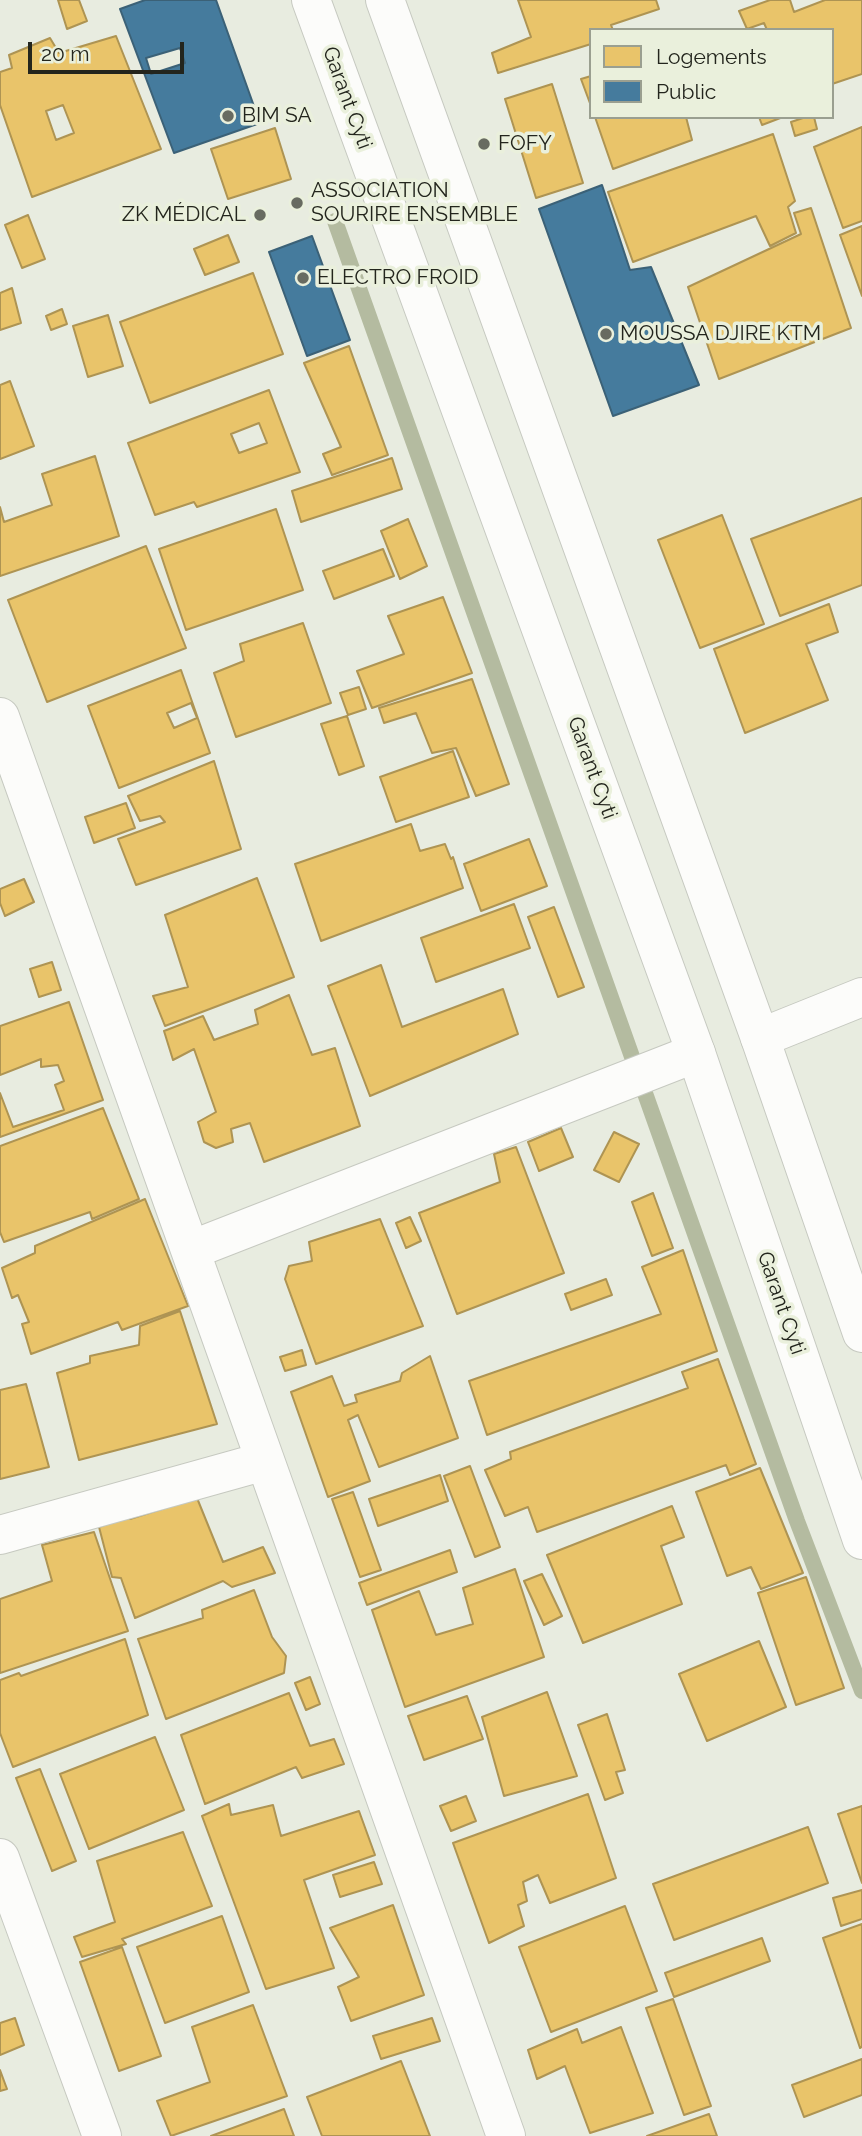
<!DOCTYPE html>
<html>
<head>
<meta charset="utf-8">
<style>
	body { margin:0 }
	#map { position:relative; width:862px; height:2136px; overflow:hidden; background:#e8ece0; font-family:Raleway,sans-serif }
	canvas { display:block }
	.legend { position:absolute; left:589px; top:28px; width:245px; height:91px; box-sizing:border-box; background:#eaf0dc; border:2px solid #9a9f90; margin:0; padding:9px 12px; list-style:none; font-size:21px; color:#23251d }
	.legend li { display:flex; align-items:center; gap:14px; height:35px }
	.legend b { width:35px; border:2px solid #9a9f90 }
	.scale { position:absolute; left:28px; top:42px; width:156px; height:32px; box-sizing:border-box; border:4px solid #23251d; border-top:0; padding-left:9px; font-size:21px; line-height:24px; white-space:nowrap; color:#23251d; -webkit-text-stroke:5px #eaf0dc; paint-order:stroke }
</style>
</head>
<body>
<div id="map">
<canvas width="862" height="2136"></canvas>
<ul class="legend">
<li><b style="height:19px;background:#e9c46a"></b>Logements</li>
<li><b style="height:19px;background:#457b9d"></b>Public</li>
</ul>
<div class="scale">20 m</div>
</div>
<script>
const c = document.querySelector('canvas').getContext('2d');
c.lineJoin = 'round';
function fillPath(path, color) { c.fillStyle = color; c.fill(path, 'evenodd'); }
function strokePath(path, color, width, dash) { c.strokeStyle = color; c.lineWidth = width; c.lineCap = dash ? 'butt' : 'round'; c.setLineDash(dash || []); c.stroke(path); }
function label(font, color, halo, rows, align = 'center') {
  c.font = font + ' Raleway,sans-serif'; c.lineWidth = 7; c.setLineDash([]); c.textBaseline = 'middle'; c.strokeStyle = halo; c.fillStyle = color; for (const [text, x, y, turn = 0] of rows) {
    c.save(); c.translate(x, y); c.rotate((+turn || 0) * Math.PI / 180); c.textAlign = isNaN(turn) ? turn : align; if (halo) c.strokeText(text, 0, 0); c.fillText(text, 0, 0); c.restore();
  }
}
const homes = new Path2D(`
	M58 0H79L87 21 67 29Z
	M518 0H656L659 9 611 25 613 30H591V44L498 73 492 53 531 37Z
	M770 0H790L794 12 825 0H862V74L832 84V30H767L764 23 747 29 739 11Z
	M116 36 161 149 32 197 0 105V72L12 68 9 55 50 38 59 53ZM63 105 74 133 56 140 46 111Z
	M591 76V106L581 79Z
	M552 84 583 183 536 198 505 99Z
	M595 117H686L692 140 613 169Z
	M759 117H783L762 125Z
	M806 117H814L817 129 795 136 791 122Z
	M862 127V221L843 228 814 147Z
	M275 128 291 179 228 199 211 149Z
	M773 134 795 201 788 207 796 233 770 246 756 216 633 262 608 192Z
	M811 208 851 328 719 379 688 287 801 234 794 213Z
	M28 215 45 259 22 268 5 225Z
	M862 226V296L840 235Z
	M228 235 239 262 205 275 194 249Z
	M253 273 283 354 150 403 120 322Z
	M12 288 21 323 0 330V293Z
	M62 309 67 324 51 330 46 316Z
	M108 315 123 366 88 377 73 326Z
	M349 346 388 455 332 475 323 454 341 447 304 363Z
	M10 381 34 446 0 459V385Z
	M269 390 300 472 197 507 194 502 155 515 128 443ZM259 423 267 443 239 453 231 434Z
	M95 456 119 536 0 576V507L4 522 52 505 42 474Z
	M392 458 402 489 301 522 292 491Z
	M862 498V585L780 616 751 539Z
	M276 509 303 590 186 630 159 549Z
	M722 515 764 624 700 648 658 540Z
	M408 519 427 566 400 579 381 531Z
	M146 546 186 648 47 702 8 600Z
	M383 549 394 576 334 599 323 571Z
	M443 597 472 673 372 708 357 671 404 654 388 616Z
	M829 604 838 632 806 644 828 700 745 733 714 649Z
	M303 623 331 703 236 737 214 673 244 661 240 644Z
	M181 670 210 753 119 788 88 706ZM191 703 197 718 174 728 167 713Z
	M472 679 509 784 476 796 456 748 432 753 416 713 384 723 379 708Z
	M359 687 366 709 348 715 340 693Z
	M347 716 364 766 339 775 321 724Z
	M453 751 469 797 396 822 380 777Z
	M214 761 241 849 136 885 118 839 165 822 160 816 140 821 128 796Z
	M126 803 135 828 94 843 85 817Z
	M411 824 420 851 445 844 451 859 453 857 463 888 321 941 295 864Z
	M529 839 547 886 481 911 464 864Z
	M257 878 294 977 165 1026 153 996 188 987 165 915Z
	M24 879 34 902 5 916 0 903V889Z
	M514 904 530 948 436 982 421 938Z
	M554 907 584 987 558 997 528 917Z
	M52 962 61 990 39 997 30 969Z
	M381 965 402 1027 503 989 518 1034 370 1096 328 986Z
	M289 995 312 1055 335 1048 360 1126 264 1162 250 1123 231 1129 233 1142 216 1148 204 1142 198 1122 216 1112 194 1049 173 1060 164 1031 203 1016 214 1040 258 1024 255 1010Z
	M69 1002 103 1100 0 1137V1093L13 1127 64 1110 55 1085 64 1081 58 1065 41 1067V1059L0 1075V1026Z
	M103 1108 139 1199 92 1219 90 1212 4 1242 0 1232V1146Z
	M561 1128 573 1157 539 1171 528 1142Z
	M614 1132 639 1144 619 1182 594 1170Z
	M516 1147 564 1273 457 1314 419 1213 500 1182 494 1154Z
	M653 1193 673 1248 652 1256 632 1202Z
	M145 1199 188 1306 122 1330 118 1322 31 1354 22 1324 29 1322 18 1295 12 1298 2 1268 35 1253V1246Z
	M410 1217 421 1241 406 1248 396 1223Z
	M380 1219 423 1326 316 1364 285 1279 289 1266 312 1261 309 1242Z
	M683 1250 717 1351 487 1435 469 1381 661 1314 642 1267Z
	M606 1279 612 1295 571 1310 565 1294Z
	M180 1311 217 1424 79 1460 57 1373 90 1363V1356L139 1345 140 1326Z
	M302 1350 306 1365 285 1371 280 1357Z
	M430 1356 458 1438 379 1467 358 1415 348 1420 370 1481 328 1497 291 1392 332 1376 344 1406 357 1402 355 1395 400 1381 402 1373Z
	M718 1359 756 1464 730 1475 726 1465 537 1532 528 1507 505 1516 485 1470 511 1459 510 1452 688 1388 682 1372Z
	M26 1384 49 1467 0 1479V1390Z
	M470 1466 500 1547 475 1557 444 1476Z
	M760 1468 803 1573 761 1589 751 1567 727 1576 696 1492Z
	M440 1475 448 1501 378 1526 369 1499Z
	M353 1492 381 1570 360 1577 332 1499Z
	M197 1498 223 1562 263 1547 275 1573 232 1587 223 1581 135 1618 121 1578 112 1577 99 1527 127 1517 130 1519Z
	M672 1506 684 1537 661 1546 682 1604 583 1643 547 1555Z
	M94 1532 128 1631 0 1673V1599L52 1581 42 1545Z
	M450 1550 457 1572 367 1605 359 1583Z
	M515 1569 544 1657 405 1707 372 1610 419 1591 436 1635 473 1624 463 1588Z
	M542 1574 562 1616 544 1625 524 1581Z
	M806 1577 844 1688 796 1705 758 1593Z
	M254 1590 272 1637 286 1656 284 1673 166 1719 138 1639 203 1618 202 1610Z
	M125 1639 148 1715 13 1767 0 1733V1680L19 1673 21 1676Z
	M759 1641 786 1707 707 1741 679 1674Z
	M310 1677 320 1704 306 1710 295 1683Z
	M547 1692 577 1776 504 1796 482 1717Z
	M289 1693 310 1746 334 1739 344 1764 302 1778 296 1767 205 1804 181 1735Z
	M467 1696 483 1739 424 1760 408 1716Z
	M607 1714 625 1770 616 1772 623 1793 605 1800 578 1725Z
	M155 1737 184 1810 89 1849 60 1774Z
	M40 1769 76 1861 52 1871 16 1778Z
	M588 1794 616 1878 550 1903 538 1875 523 1882 527 1901 518 1905 524 1926 489 1943 453 1843Z
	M466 1796 476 1821 451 1831 440 1806Z
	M229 1804 231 1815 273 1805 281 1836 359 1811 375 1855 304 1880 334 1968 266 1989 202 1816Z
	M862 1806V1883L838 1814Z
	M808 1827 828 1883 674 1940 653 1884Z
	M183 1832 212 1906 122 1939 126 1944 82 1957 74 1937 115 1922 97 1861Z
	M374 1862 382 1884 340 1897 333 1875Z
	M862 1890V1919L841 1926 833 1898Z
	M393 1905 424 1995 351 2021 338 1987 359 1977 330 1928Z
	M625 1906 657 1991 551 2032 519 1947Z
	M222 1916 249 1992 165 2023 137 1947Z
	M862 1924V2047L860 2048 823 1938Z
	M762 1938 770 1961 674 1997 665 1973Z
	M122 1947 161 2056 119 2071 80 1962Z
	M673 1999 711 2106 684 2115 646 2008Z
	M253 2005 287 2096 171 2136 157 2101 210 2082 192 2027Z
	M15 2018 24 2045 0 2055V2023Z
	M432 2018 440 2041 381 2059 373 2036Z
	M621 2027 653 2113 590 2133 565 2066 537 2079 528 2050 577 2029 582 2043Z
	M862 2059V2095L804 2117 792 2085Z
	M401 2061 430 2136H322L307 2097Z
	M0 2070 7 2089 0 2091Z
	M284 2109 294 2136H211Z
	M709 2114 717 2136H647Z`);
const public = new Path2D(`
	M145 0H216L260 123 174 153 120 9ZM180 48 185 63 151 74 146 58Z
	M602 185 630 270 651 267 699 385 613 416 539 209Z
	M312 236 350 340 307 356 269 252Z`);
const stream = new Path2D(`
	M335 221 797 1521 862 1691`);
const minor = new Path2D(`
	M0 717 506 2136
	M760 1038 862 997
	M191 1250 696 1053
	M0 1535 265 1461
	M0 1858 102 2136`);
const major = new Path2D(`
	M311 0 696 1053 862 1540
	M385 0 760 1038 862 1333`);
const markers = [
	[228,116,7,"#686b61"],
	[484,144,7,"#686b61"],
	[297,203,7,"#686b61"],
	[260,215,7,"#686b61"],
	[303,278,7,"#686b61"],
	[606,334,7,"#686b61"]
];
const streetNames = [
	["Garant Cyti",347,98,70],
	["Garant Cyti",592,768,70],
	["Garant Cyti",781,1303,71]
];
const poiNames = [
	["BIM SA",242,116],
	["FOFY",498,144],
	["ASSOCIATION",311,191],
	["SOURIRE ENSEMBLE",311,215],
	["ZK MÉDICAL",246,215,"right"],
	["ELECTRO FROID",317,278],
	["MOUSSA DJIRE KTM",620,334]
];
fillPath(homes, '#e9c46a');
strokePath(homes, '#ae9453', 2);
fillPath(public, '#457b9d');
strokePath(public, '#3b6177', 2);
strokePath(stream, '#b4bba0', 16);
strokePath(minor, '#c6c9c0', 40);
strokePath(major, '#c6c9c0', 40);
strokePath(minor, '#fcfcfa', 38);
strokePath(major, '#fcfcfa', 38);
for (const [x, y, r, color] of markers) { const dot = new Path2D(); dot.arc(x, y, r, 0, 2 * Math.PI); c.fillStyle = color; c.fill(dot); strokePath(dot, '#eaf0dc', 2.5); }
label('21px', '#23251d', '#eaf0dc', streetNames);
label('21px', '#23251d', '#eaf0dc', poiNames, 'left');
</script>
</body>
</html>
